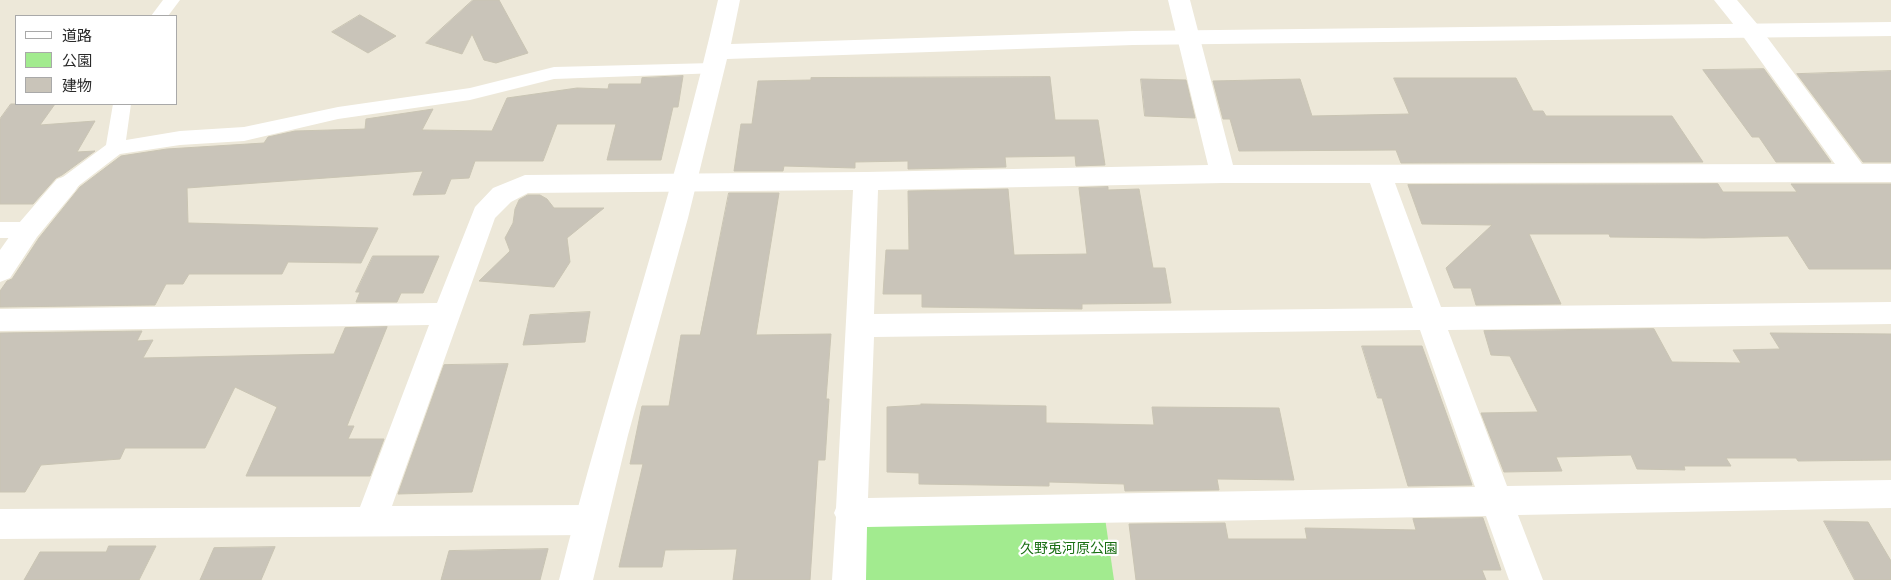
<!DOCTYPE html>
<html>
<head>
<meta charset="utf-8">
<style>
	body { margin:0 }
	#map { position:relative; width:1891px; height:580px; overflow:hidden; background:#ede8d9; font-family:"Varela Round","Noto Sans JP",sans-serif }
	canvas { display:block }
	.legend { position:absolute; left:15px; top:15px; width:162px; height:90px; box-sizing:border-box; background:#fff; border:1px solid #a9a9a9; margin:0; padding:6px 9px; list-style:none; font-size:15px; color:#292929 }
	.legend li { display:flex; align-items:center; gap:10px; height:25px }
	.legend b { width:25px; border:1px solid #a9a9a9 }
</style>
</head>
<body>
<div id="map">
<canvas width="1891" height="580"></canvas>
<ul class="legend">
<li><b style="height:6px;background:#fff"></b>道路</li>
<li><b style="height:14px;background:#a2eb8f"></b>公園</li>
<li><b style="height:14px;background:#c9c4b9"></b>建物</li>
</ul>
</div>
<script>
const c = document.querySelector('canvas').getContext('2d');
c.lineJoin = 'round';
function fillPath(path, color) { c.fillStyle = color; c.fill(path, 'evenodd'); }
function strokePath(path, color, width, dash) { c.strokeStyle = color; c.lineWidth = width; c.lineCap = dash ? 'butt' : 'round'; c.setLineDash(dash || []); c.stroke(path); }
function label(font, color, halo, rows, align = 'center') {
  c.font = font + ' "Varela Round","Noto Sans JP",sans-serif'; c.lineWidth = 4.5; c.setLineDash([]); c.textBaseline = 'middle'; c.strokeStyle = halo; c.fillStyle = color; for (const [text, x, y, turn = 0] of rows) {
    c.save(); c.translate(x, y); c.rotate((+turn || 0) * Math.PI / 180); c.textAlign = isNaN(turn) ? turn : align; if (halo) c.strokeText(text, 0, 0); c.fillText(text, 0, 0); c.restore();
  }
}
const green = new Path2D(`
	M1105 518 1114 580H858L860 524Z`);
const building = new Path2D(`
	M473 0H499L528 53 496 63 484 60 472 34 462 54 426 43Z
	M360 15 396 36 368 53 332 32Z
	M1764 69 1831 162H1776L1759 137H1752L1703 70Z
	M1891 71V162H1863L1797 74Z
	M683 76 678 107H673L661 160H607L616 124H557L543 161H475L469 178 451 179 445 194 413 195 423 171 187 188 188 223 378 228 361 263 288 262 282 274H189L183 284H166L155 305 0 307V291L7 281 12 279 39 238 80 187 121 156 167 149 264 143 268 137 295 131 365 129 366 119 433 109 422 130 492 131 507 98 577 88 608 89 609 84H641L642 78Z
	M1050 77 1055 120H1098L1105 165 1076 166 1075 156 1005 157 1006 167 908 169V161L855 162V168L784 166 783 171H734L741 124H752L758 81 811 80V78Z
	M1394 78H1516L1533 111H1543L1546 116H1672L1703 162 1401 163 1396 150 1239 151 1230 119H1223L1213 81 1300 79 1312 116 1409 114Z
	M1141 79 1186 80 1195 118 1145 116Z
	M11 104H55L40 125 95 121 77 152 95 151 62 175 56 178 33 204H0V119Z
	M1718 184 1723 192H1797L1791 184H1891V269H1809L1788 236 1704 238 1610 237 1609 234H1529L1561 304 1476 305 1471 288H1454L1446 268 1492 225 1422 224 1408 185Z
	M1108 187V190L1139 189 1153 268H1165L1171 303 1082 304V309L922 307V294H883L886 250H909L908 191 1008 189 1014 255 1087 254 1079 188Z
	M729 193H779L756 335 831 334 826 399H829L825 460H818L810 580H733L737 549 665 550 662 567H619L643 464H630L642 406H669L681 335H700Z
	M528 195H540L547 199 554 208H604L567 238 570 262 554 287 479 281 510 251 505 238 513 223 515 209 519 200Z
	M373 256H439L423 293H401L397 302H356L360 292H356Z
	M590 312 585 342 523 345 530 315Z
	M387 327 347 426H354L348 439H384L370 476H246L277 407 235 387 205 448H125L120 459 41 465 25 492H0V333L142 331 137 341 153 340 143 358 334 354 345 328Z
	M1654 329 1672 362 1741 363 1733 350 1780 349 1770 333 1891 334V460L1798 461 1796 458H1726L1731 466H1684L1685 470 1637 469 1631 455 1556 457 1562 471 1504 472 1481 413 1538 412 1510 356 1491 355 1484 331Z
	M1362 346H1422L1472 485 1408 486 1382 398H1378Z
	M508 364 472 492 398 494 444 365Z
	M921 404 1046 406V423L1154 425 1152 407 1279 408 1294 480 1217 479 1219 490 1125 491 1124 484 1049 482V486L919 484V473L887 472V407L921 405Z
	M1483 518 1501 570H1482L1486 580H1136L1129 524 1225 523 1228 539H1307L1305 528 1416 530 1413 519Z
	M1824 521 1868 522 1891 561V580H1855Z
	M109 546H156L139 580H24L40 552H106Z
	M275 547 261 580H200L214 548Z
	M548 549 540 580H441L449 551Z`);
const lane = new Path2D(`
	M163 0H180L168 16H151Z
	M713 63 719 65 722 69 719 73 554 79 470 100 338 119 244 141 180 145 120 154 73 190 66 192 59 190 56 185 59 180 106 145 113 104H131L126 140 180 131 244 127 338 107 470 88 554 67Z
	M0 222H28L35 225 38 230 35 235 28 238H0Z`);
const street = new Path2D(`
	M1168 0H1190L1233 165 1835 164 1742 35 1714 0H1737L1758 25 1862 164H1891V182L1395 183 1441 307 1891 302V324L1448 330 1507 486 1891 480V508L1518 515 1543 580H1509L1486 516 867 527 866 580H832L836 517 834 513 836 508 853 190 528 193 511 202 495 218 392 506 589 505 600 509 605 520 600 531 589 535 0 539V509L360 507 429 325 0 331V309L437 303 475 207 493 188 525 175 866 172 1208 165ZM1223 183H1370L1413 308 874 314 878 190ZM1420 330 1475 487 868 498 874 337Z
	M66 176 75 179 79 185 75 191 37 237 10 278 0 282V250L19 223 57 179Z`);
const secondary = new Path2D(`
	M718 0H740L731 44 1133 31 1891 22V36L1133 45 727 59 688 218 628 435 593 580H559C608 385 674 196 718 0Z`);
const parkNames = [
	["久野兎河原公園",1069,549]
];
fillPath(green, '#a2eb8f');
fillPath(building, '#c9c4b9');
strokePath(building, '#c9c4b3', 1);
fillPath(lane, '#fff');
fillPath(street, '#fff');
fillPath(secondary, '#fff');
label('14px', '#186e12', '#fff', parkNames);
</script>
</body>
</html>
